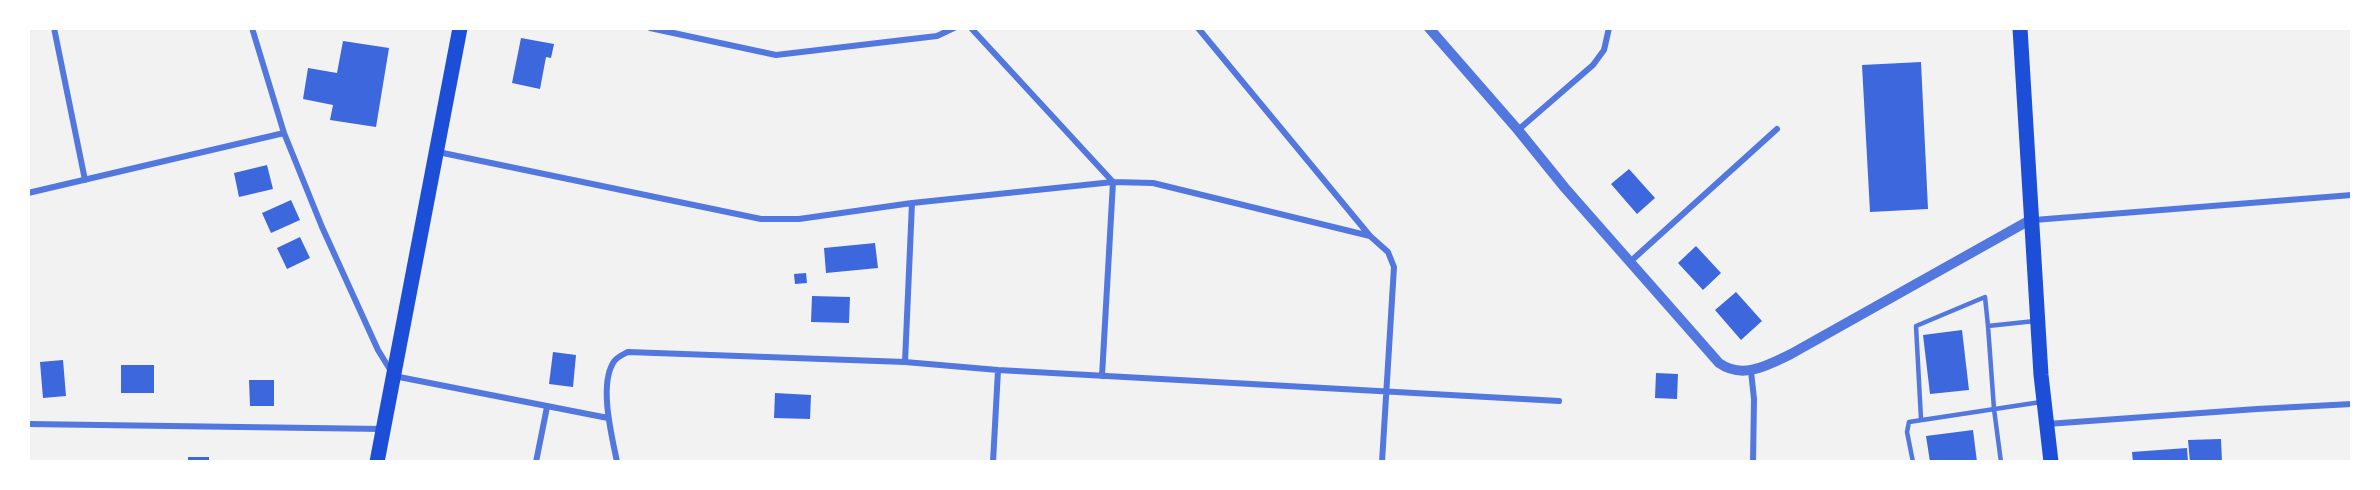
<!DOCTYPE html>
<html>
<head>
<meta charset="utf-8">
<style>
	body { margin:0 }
	#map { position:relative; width:2380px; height:490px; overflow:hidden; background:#f2f2f2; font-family:Jost,sans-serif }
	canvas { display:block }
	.frame { position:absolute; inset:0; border:30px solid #fff; pointer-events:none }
</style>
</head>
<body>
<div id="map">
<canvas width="2380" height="490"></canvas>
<div class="frame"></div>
</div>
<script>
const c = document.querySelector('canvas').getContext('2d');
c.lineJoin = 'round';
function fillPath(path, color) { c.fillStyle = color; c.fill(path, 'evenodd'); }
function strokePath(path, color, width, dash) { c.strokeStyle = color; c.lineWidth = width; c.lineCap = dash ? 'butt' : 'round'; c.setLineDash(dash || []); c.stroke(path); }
const building = new Path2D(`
	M521 38 554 44 551 58 546 57 540 89 512 83Z
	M343 41 389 48 376 127 330 120 333 105 303 99 308 68 337 73Z
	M1921 62 1928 209 1870 212 1862 65Z
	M267 165 273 189 239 197 234 173Z
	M1629 169 1655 198 1637 214 1611 184Z
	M291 200 300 220 271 233 262 213Z
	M300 237 310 258 287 269 277 248Z
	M875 243 878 268 826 273 824 248Z
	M1696 246 1721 273 1703 290 1678 263Z
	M806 273 807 283 795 284 794 274Z
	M1736 292 1762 321 1741 340 1715 310Z
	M812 296 850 297 849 323 811 322Z
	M1962 330 1969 390 1930 394 1923 335Z
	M553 352 576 355 573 387 549 384Z
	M63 360 66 396 43 398 40 362Z
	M121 365H154V393H121Z
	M1656 373 1678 374 1677 399 1655 398Z
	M249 380H274V406H250Z
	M775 393 811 395 810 419 774 418Z
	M1973 430 1977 462H1930L1926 436Z
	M2221 439 2222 462H2190L2188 440Z
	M2187 448 2188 462H2133L2132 452Z
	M188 457H209V462H188Z`);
const service = new Path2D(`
	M1921 419 1916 326 1985 297 1988 326
	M1913 462 1907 432 1909 422 2041 402
	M2001 462 1994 409 1988 326 2035 321`);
const minor = new Path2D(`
	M54 28 85 180
	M252 28 284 133 322 227 378 350 394 376 608 418
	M650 28 776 55 937 36 954 28
	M971 28 1113 182 1102 376
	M1198 28 1370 236 1388 252 1394 267 1382 462
	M1518 130 1593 65 1604 50 1609 28
	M438 152 761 219H799L912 203 1113 182 1153 183 1370 236
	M28 193 284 133
	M2034 220 2352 195
	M1631 261 1777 129
	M905 362 912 203
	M1751 371 1754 399 1753 462
	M28 424 383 429
	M2047 424 2257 409 2352 404
	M536 462 547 407
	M617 462C612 436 599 387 613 363 616 357 622 355 628 352L905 362 998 370 1559 401
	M993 462 998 370`);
const tertiary = new Path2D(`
	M1429 28 1518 130 1565 188 1719 363C1743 380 1768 365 1791 354L2030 220`);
const primary = new Path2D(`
	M2020 28 2041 375 2051 462
	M377 462 460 28`);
fillPath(building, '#3d67dc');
strokePath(service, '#5277de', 4.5);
strokePath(minor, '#5277de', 6);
strokePath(tertiary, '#5277de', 10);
strokePath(primary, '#1d4ed8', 15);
</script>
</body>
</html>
